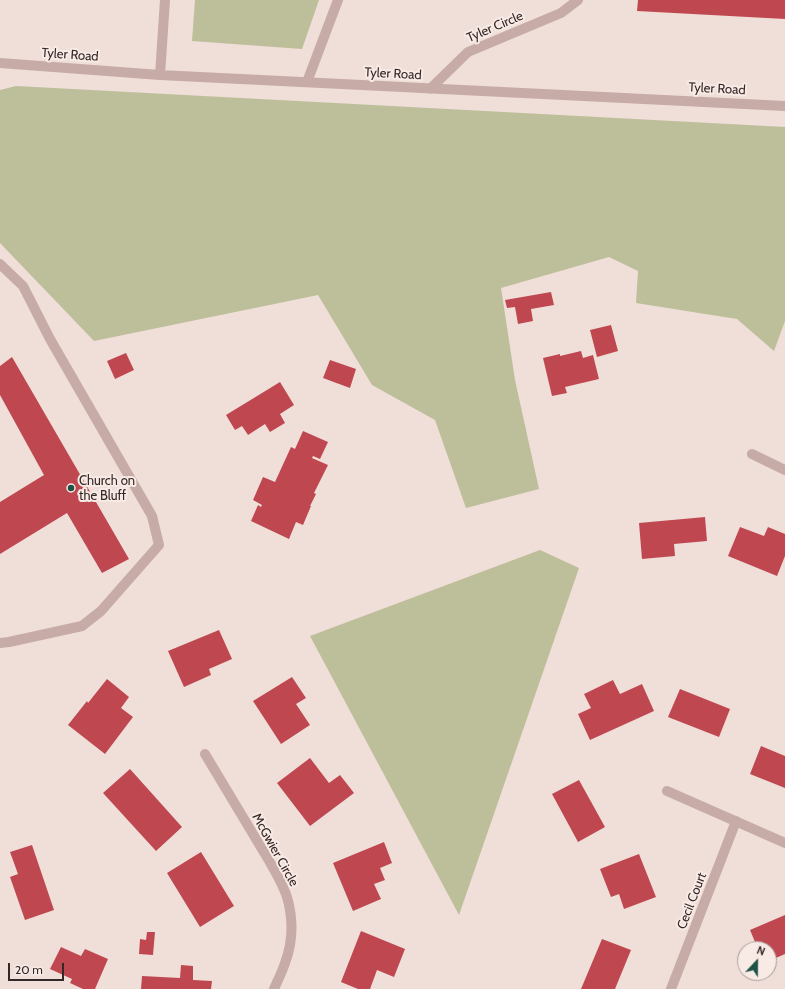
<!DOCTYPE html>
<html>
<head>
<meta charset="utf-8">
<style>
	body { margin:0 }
	#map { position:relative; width:785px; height:989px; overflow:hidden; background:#f0ded9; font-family:Cabin,sans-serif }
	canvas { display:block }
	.north { position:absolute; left:737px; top:941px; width:40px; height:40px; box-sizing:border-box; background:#f8eae5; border:1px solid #a99c99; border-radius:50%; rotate:22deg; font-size:11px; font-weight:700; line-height:16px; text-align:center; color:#332727 }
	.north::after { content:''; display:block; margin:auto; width:14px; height:18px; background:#1f5246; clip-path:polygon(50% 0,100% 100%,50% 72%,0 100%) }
	.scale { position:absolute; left:8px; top:963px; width:56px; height:18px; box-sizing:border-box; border:2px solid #332727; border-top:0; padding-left:5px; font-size:12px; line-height:14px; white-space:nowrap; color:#332727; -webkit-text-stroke:3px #f8eae5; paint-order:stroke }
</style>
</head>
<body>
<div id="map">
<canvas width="785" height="989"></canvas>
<div class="north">N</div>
<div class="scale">20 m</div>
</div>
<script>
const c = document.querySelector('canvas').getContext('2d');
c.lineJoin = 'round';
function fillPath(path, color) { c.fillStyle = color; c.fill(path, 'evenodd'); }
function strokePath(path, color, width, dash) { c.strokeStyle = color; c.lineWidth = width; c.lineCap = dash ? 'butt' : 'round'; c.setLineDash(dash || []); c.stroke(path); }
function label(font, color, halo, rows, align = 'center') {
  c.font = font + ' Cabin,sans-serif'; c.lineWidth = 4; c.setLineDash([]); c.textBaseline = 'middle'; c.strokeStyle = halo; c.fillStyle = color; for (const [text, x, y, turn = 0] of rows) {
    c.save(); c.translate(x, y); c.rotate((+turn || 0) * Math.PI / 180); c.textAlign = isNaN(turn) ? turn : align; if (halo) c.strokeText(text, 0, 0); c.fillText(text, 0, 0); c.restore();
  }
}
const green = new Path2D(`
	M195 0H319L302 49 192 41Z
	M16 86 785 127V321L774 351 737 319 636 303 638 271 609 257 501 288 515 380 539 489 466 508 435 420 372 385 318 295 94 341 0 243V90Z
	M540 550 579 568 459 915 310 636Z`);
const building = new Path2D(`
	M638 0H785V19L637 11Z
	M551 292 554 305 531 309 533 321 518 324 515 307 507 308 505 300Z
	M611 325 618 351 597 357 590 330Z
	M581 351 583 358 593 355 599 379 565 387 567 393 552 396 543 358 560 354V356Z
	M126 353 134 370 115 379 107 361Z
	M12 357 129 559 102 573 67 513 0 554V502L44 475 0 395V366Z
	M330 360 356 369 350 388 323 378Z
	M280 382 294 405 280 414 285 423 270 432 265 424 248 435 242 426 235 430 226 415Z
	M303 431 328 442 320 459 313 456 312 458 328 465 314 493 316 494 310 506H311L303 525 296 522 289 539 251 521 258 505 261 507 262 505 253 500 263 477 275 482 291 447 295 449Z
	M705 517 707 541 674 544 675 556 642 559 639 523Z
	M740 527 764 536 768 527 785 534V556L777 576 728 556Z
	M219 630 232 659 209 669 211 675 184 687 168 651Z
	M292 677 306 698 296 704 310 725 281 744 253 701Z
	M107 679 129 697 121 708 133 717 105 754 68 725 87 701 88 703Z
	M613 680 620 694 642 684 654 711 590 740 578 714 591 708 584 694Z
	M680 689 730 709 719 737 668 717Z
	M761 746 785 756V788L750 774Z
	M310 758 329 783 340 775 354 793 310 826 277 783Z
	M130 769 182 827 156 851 103 793Z
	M579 780 605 827 578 842 552 794Z
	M384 842 392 863 380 868 385 880 374 884 381 899 353 911 333 863Z
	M32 845 54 910 25 920 10 877 18 874 10 852Z
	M201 852 234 906 200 927 167 873Z
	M639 854 656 897 624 909 619 894 611 897 600 869Z
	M785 915V954L769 961V949H758L750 930Z
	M361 931 405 949 394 977 377 970 370 989H358L341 982Z
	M147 932H155L153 955 139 954 140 939 146 940Z
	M602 939 631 950 615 989H581Z
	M61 947 81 956 85 949 108 959 95 989H83L70 983 72 979 50 969Z
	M181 965 193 966V980L212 981 211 989H141L142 976 180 978Z`);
const minor = new Path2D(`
	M0 63 160 75 785 106
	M160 75 165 0
	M307 82 338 0
	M430 89 468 52 561 13 578 0
	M0 264 23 286 50 339 152 516 159 545 101 611 82 626 9 642 0 643
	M752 454 785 470
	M205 754 271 864C277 875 283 885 287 897 293 918 293 942 285 963 282 972 278 980 274 989
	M667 791 785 843
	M671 989 736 821`);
const markers = [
	[71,488,4,"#1f5246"]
];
const streetNames = [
	["Tyler Circle",495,27,-23],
	["Tyler Road",70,55,4],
	["Tyler Road",393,74,3],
	["Tyler Road",717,89,3],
	["McGwier Circle",275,850,61],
	["Cecil Court",692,901,-69]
];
const poiNames = [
	["Church on",79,481],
	["the Bluff",79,496]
];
fillPath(green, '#bdbe9a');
fillPath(building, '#bf4850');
strokePath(minor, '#c7aba6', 10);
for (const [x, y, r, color] of markers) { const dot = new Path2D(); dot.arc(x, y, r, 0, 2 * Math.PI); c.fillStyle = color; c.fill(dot); strokePath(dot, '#f8eae5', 1.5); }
label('13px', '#332727', '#f8eae5', streetNames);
label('13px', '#332727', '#f8eae5', poiNames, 'left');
</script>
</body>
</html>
